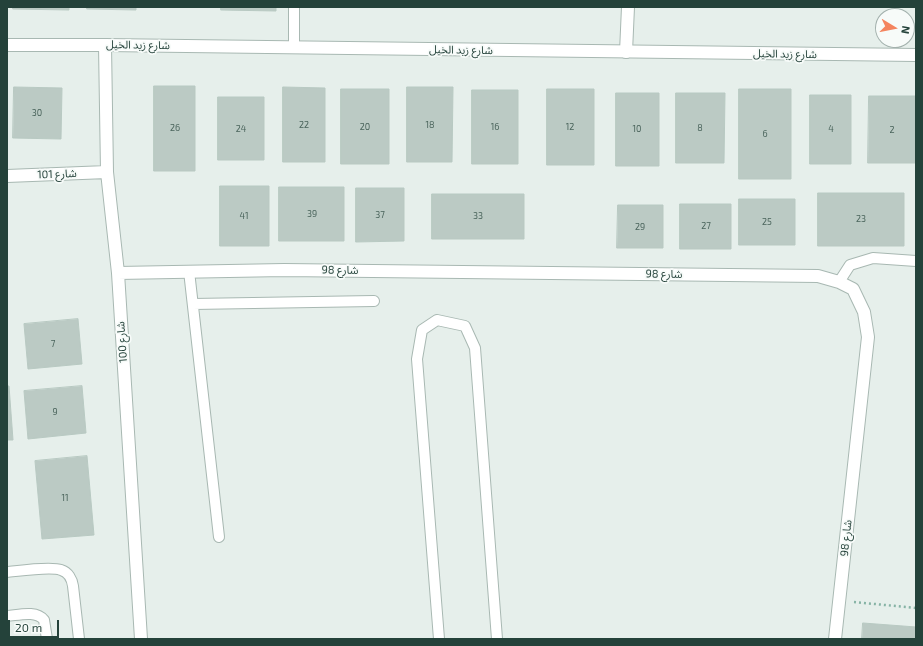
<!DOCTYPE html>
<html>
<head>
<meta charset="utf-8">
<style>
	body { margin:0 }
	#map { position:relative; width:923px; height:646px; overflow:hidden; background:#e6efeb; font-family:"Exo 2",sans-serif }
	canvas { display:block }
	.frame { position:absolute; inset:0; border:8px solid #24423a; pointer-events:none }
	.north { position:absolute; left:875px; top:8px; width:40px; height:40px; box-sizing:border-box; background:#f7fbf9; border:1px solid #a3b1ad; border-radius:50%; rotate:100deg; font-size:11px; font-weight:700; line-height:16px; text-align:center; color:#24423a }
	.north::after { content:''; display:block; margin:auto; width:14px; height:18px; background:#f4845f; clip-path:polygon(50% 0,100% 100%,50% 72%,0 100%) }
	.scale { position:absolute; left:8px; top:620px; width:51px; height:18px; box-sizing:border-box; border:2px solid #24423a; border-top:0; padding-left:5px; font-size:12px; line-height:14px; white-space:nowrap; color:#24423a; -webkit-text-stroke:3px #f7fbf9; paint-order:stroke }
</style>
</head>
<body>
<div id="map">
<canvas width="923" height="646"></canvas>
<div class="frame"></div>
<div class="north">N</div>
<div class="scale">20 m</div>
</div>
<script>
const c = document.querySelector('canvas').getContext('2d');
c.lineJoin = 'round';
function fillPath(path, color) { c.fillStyle = color; c.fill(path, 'evenodd'); }
function strokePath(path, color, width, dash) { c.strokeStyle = color; c.lineWidth = width; c.lineCap = dash ? 'butt' : 'round'; c.setLineDash(dash || []); c.stroke(path); }
function label(font, color, halo, rows, align = 'center') {
  c.font = font + ' "Exo 2","Noto Sans Arabic",sans-serif'; c.lineWidth = 3.5; c.setLineDash([]); c.textBaseline = 'middle'; c.strokeStyle = halo; c.fillStyle = color; for (const [text, x, y, turn = 0] of rows) {
    c.save(); c.translate(x, y); c.rotate((+turn || 0) * Math.PI / 180); c.textAlign = isNaN(turn) ? turn : align; if (halo) c.strokeText(text, 0, 0); c.fillText(text, 0, 0); c.restore();
  }
}
const building = new Path2D(`
	M13 7H69V10L13 9Z
	M87 7H136V10L87 9Z
	M221 7H276V11L221 10Z
	M154 86H195V171H154Z
	M14 87 62 88 61 139 13 138Z
	M283 87 325 88V162H283Z
	M407 87H453L452 162H407Z
	M341 89H389V164H341Z
	M547 89H594V165H547Z
	M739 89H791V179H739Z
	M472 90H518V164H472Z
	M616 93H659V166H616Z
	M676 93H725L724 163H676Z
	M810 95H851V164H810Z
	M869 96H915V163H868Z
	M218 97H264V160H218Z
	M220 186H269V246H220Z
	M279 187H344V241H279Z
	M356 188H404V241L356 242Z
	M818 193H904V246H818Z
	M432 194H524V239H432Z
	M739 199H795V245H739Z
	M680 204H731V249H680Z
	M618 205H663V248H617Z
	M78 319 82 364 28 369 24 324Z
	M7 386H9L13 440H7Z
	M82 386 86 433 28 439 24 391Z
	M87 456 94 535 42 539 35 461Z
	M863 623 916 627V639H862Z`);
const path = new Path2D(`
	M854 602 916 608`);
const service = new Path2D(`
	M294 7V48
	M189 271 219 537
	M839 282 850 265 873 258 916 261
	M193 304 374 301
	M7 572C18 571 51 566 61 570 68 572 72 579 73 586L79 639
	M7 616C19 615 36 610 44 620L47 639
	M439 639 417 359 422 330 437 320 465 326 475 348 497 639`);
const minor = new Path2D(`
	M105 45 107 172 118 273 141 639
	M626 52 628 7
	M7 176 107 172
	M118 273 284 270 818 276 839 282 853 289 864 312 868 337 835 639`);
const tertiary = new Path2D(`
	M7 45H105L916 55`);
const numberNames = [
	["30",37,113],
	["22",304,125],
	["18",430,125],
	["20",365,127],
	["16",495,127],
	["12",570,127],
	["26",175,128],
	["8",700,128],
	["24",241,129],
	["10",637,129],
	["4",831,129],
	["2",892,130],
	["6",765,134],
	["39",312,214],
	["37",380,215],
	["41",244,216],
	["33",478,216],
	["23",861,219],
	["25",767,222],
	["27",706,226],
	["29",640,227],
	["7",53,344],
	["9",55,412],
	["11",65,498]
];
const streetNames = [
	["شارع زيد الخيل",138,45,1],
	["شارع زيد الخيل",461,50,1],
	["شارع زيد الخيل",785,54,1],
	["شارع 101",57,174,-2],
	["شارع 98",340,270,1],
	["شارع 98",664,274,1],
	["شارع 100",122,342,-94],
	["شارع 98",846,538,-84]
];
fillPath(building, '#bbcac4');
strokePath(building, '#b8c9c2', 1);
strokePath(service, '#a8b8b2', 12);
strokePath(minor, '#a8b8b2', 14);
strokePath(tertiary, '#a8b8b2', 14);
strokePath(path, '#86b3a5', 2.5, [2, 3]);
strokePath(service, '#fff', 10);
strokePath(minor, '#fff', 12);
strokePath(tertiary, '#fff', 12);
label('9px', '#4a645c', null, numberNames);
label('11px', '#24423a', '#f7fbf9', streetNames);
</script>
</body>
</html>
